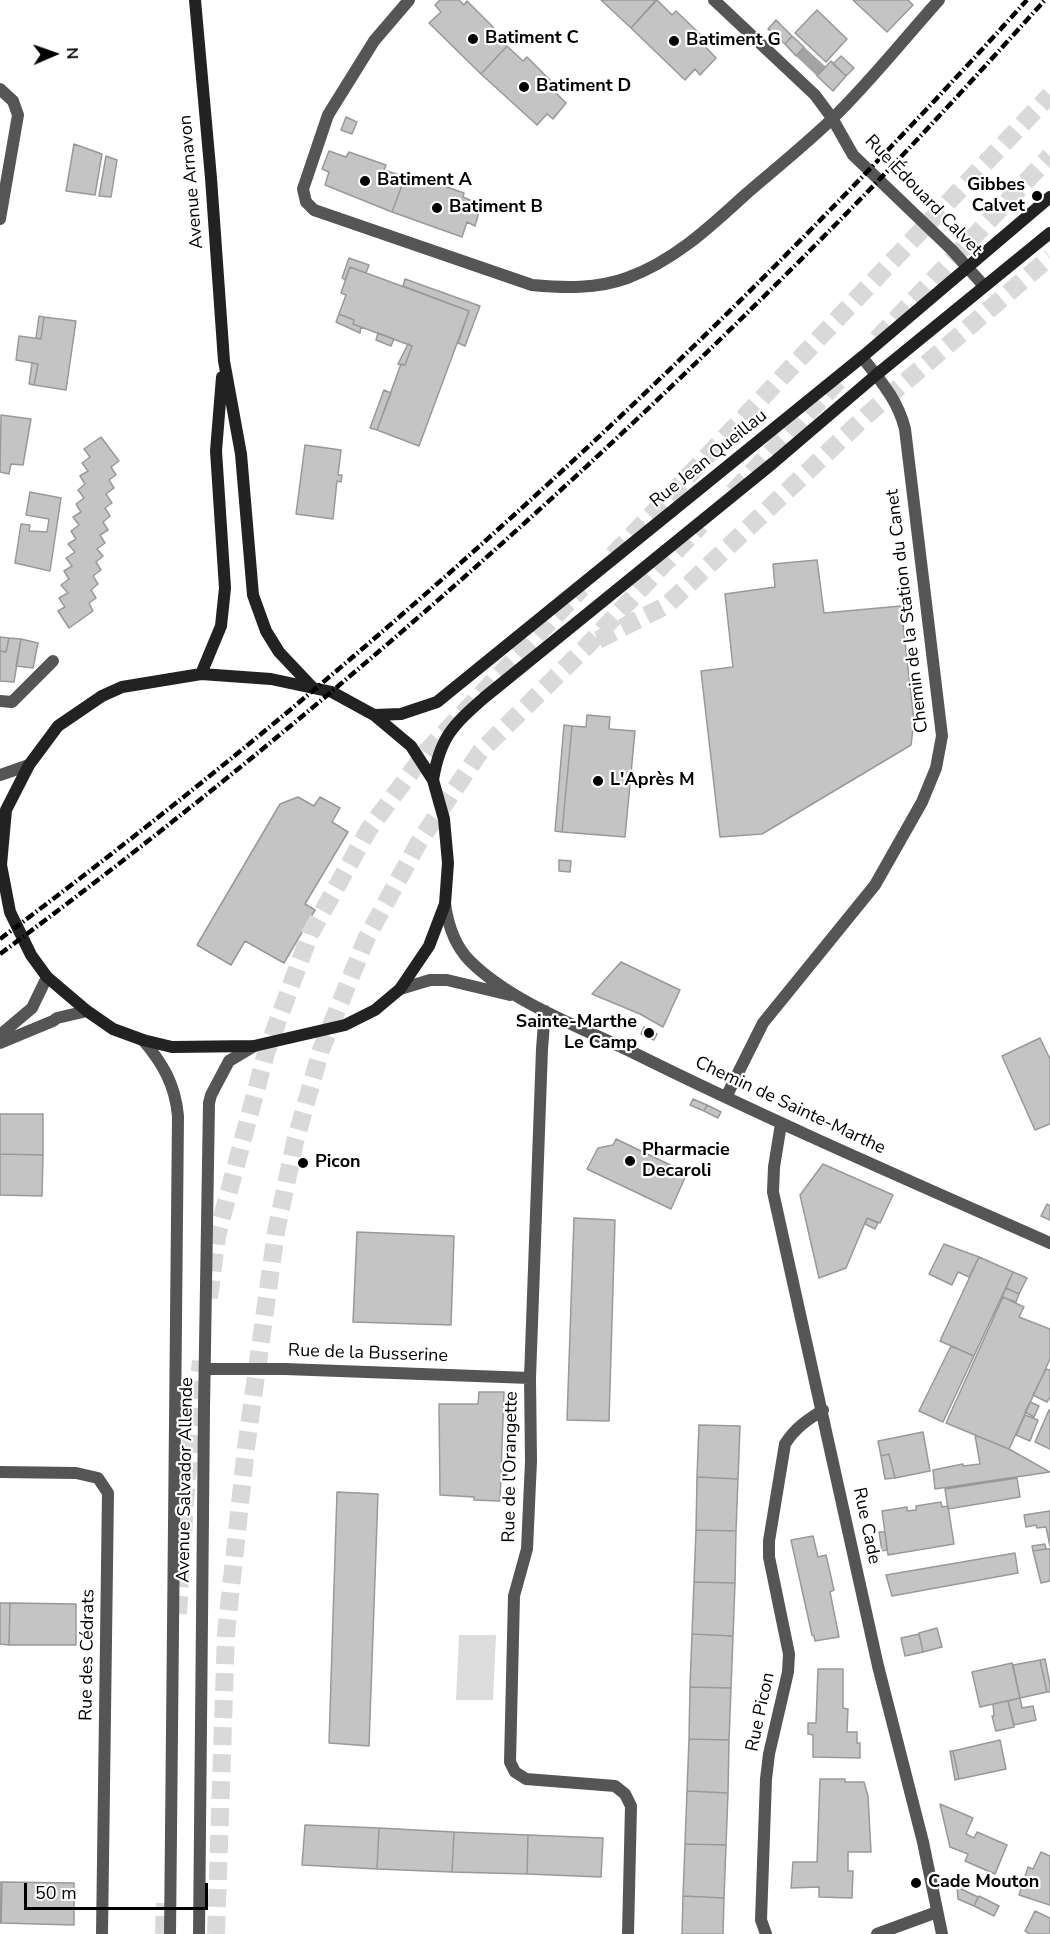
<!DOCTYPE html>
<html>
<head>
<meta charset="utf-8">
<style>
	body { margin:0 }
	#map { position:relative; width:1050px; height:1934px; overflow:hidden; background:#fff; font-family:"Nunito Sans",sans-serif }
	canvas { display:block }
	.north { position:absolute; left:24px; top:24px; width:60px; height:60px; -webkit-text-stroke:4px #fff; paint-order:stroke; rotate:88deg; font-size:16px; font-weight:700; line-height:24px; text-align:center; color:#000 }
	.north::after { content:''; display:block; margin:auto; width:21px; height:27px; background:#000; clip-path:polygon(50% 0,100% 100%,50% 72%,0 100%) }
	.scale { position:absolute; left:24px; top:1883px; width:184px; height:27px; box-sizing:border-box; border:3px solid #000; border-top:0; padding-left:8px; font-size:18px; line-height:21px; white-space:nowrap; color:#000; -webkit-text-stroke:4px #fff; paint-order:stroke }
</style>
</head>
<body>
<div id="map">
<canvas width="1050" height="1934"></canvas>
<div class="north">N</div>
<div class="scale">50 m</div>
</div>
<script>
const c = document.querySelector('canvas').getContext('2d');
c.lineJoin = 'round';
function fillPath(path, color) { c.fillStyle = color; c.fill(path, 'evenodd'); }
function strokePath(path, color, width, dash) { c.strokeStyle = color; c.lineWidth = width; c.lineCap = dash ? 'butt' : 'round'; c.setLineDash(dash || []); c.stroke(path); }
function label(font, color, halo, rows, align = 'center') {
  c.font = font + ' "Nunito Sans",sans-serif'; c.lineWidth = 4.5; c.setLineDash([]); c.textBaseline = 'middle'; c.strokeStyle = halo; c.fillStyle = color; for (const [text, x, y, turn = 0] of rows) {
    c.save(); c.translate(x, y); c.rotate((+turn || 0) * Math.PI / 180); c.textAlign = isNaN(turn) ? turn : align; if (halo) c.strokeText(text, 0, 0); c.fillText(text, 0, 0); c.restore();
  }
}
const green = new Path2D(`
	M459 1635H496L493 1700H456Z`);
const water = new Path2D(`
	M804 47 826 67 817 76 796 56Z`);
const building = new Path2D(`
	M440 0H459L464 5 467 1 494 28 491 32 507 46 481 74 429 23 441 12 435 5Z
	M601 0H656L631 28Z
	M657 0 672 15 676 11 704 38 703 44 716 58 700 75 695 69 685 80 631 28Z
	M853 0H908L913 5 887 32Z
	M817 10 847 39 826 62 795 33Z
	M776 20 792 36 785 44 768 29Z
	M792 36 804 47 796 56 785 44Z
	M507 46 523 61 527 57 555 85 552 89 566 103 553 119 547 114 537 125 481 74Z
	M841 56 854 68 846 76 833 64Z
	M831 61 846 76 833 91 817 76Z
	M346 117 357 122 352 134 341 130Z
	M74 144 102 154 95 195 66 191Z
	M329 151 346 157 349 152 386 165 384 170 405 177 392 212 325 185 329 172 322 169Z
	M106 156 117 160 111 197 99 196Z
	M405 177 425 184 426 180 464 193 463 197 481 205 475 226 467 222 462 237 392 212Z
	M349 258 369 265 366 273 350 267 345 280 342 278Z
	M350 267 469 311 419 446 377 430 401 364 405 365 412 346 353 324 354 320 339 314 346 295 341 293Z
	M405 279 480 306 465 346 458 343 469 311 403 286Z
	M339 314 354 320 353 324 361 327 360 333 336 322Z
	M39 316 44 317 41 339 36 338Z
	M44 317 76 321 66 390 34 385 38 364 16 360 19 336 41 339Z
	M378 333 394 339 391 346 376 340Z
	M408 344 412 346 405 365H401L398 364Z
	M32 363 38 364 34 385 29 384Z
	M384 390 391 393 377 430 370 428Z
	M1 415 31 419 23 465 11 464 9 474 0 472Z
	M101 437 119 461 111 467 116 475 109 480 114 488 106 494 112 503 105 508 110 516 103 522 108 530 100 535 105 543 97 549 103 556 96 562 101 570 93 576 98 584 91 590 96 598 89 603 93 611 69 628 58 611 65 607 59 598 68 593 61 585 69 579 64 571 72 566 66 558 75 552 68 544 76 539 71 531 79 525 73 517 81 512 76 504 84 498 78 490 85 484 80 476 88 471 82 463 90 457 84 449Z
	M305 445 341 450 338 475H342L341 482 337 481 333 519 296 514Z
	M30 492 61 498 50 571 15 563 21 524 30 525 29 531 47 532 49 519 26 515Z
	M817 560 824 613 901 606 914 721 911 745 762 834 720 837 701 671 733 667 725 594 775 587 773 564Z
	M0 637 9 638 6 652 0 651Z
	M9 638 21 639 14 682 0 681V651L6 652Z
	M21 639 38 643 33 668 16 666Z
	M587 715 610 717 609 729 635 731 625 837 562 832 572 726 586 727Z
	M564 725 572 726 562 832 555 831Z
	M298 797 314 806 320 797 340 808 332 822 348 832 305 904 315 910 284 963 245 941 231 965 197 945 280 804Z
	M559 860 571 861 570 872 559 871Z
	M621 962 680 990 663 1027 640 1014 592 994Z
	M644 1027 657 1034 654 1040 641 1034Z
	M1040 1038 1050 1059V1124L1035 1130 1002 1056Z
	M693 1099 707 1105 704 1111 690 1105Z
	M707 1105 721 1112 718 1118 704 1111Z
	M0 1114H43V1155L0 1154Z
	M616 1139 687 1173 671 1209 587 1169 598 1148 613 1145Z
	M0 1154 43 1155 42 1196 0 1195Z
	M823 1164 893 1195 880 1223 867 1218 846 1268 819 1278 800 1195Z
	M1047 1204 1050 1206V1220L1041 1216Z
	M574 1218 615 1220 609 1421 567 1420Z
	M867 1218 878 1223 875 1229 865 1224Z
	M357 1232 454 1236 451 1325 353 1322Z
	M944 1244 979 1257 969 1277 958 1272 952 1285 929 1274Z
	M979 1257 1013 1272 974 1356 940 1341Z
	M1013 1272 1027 1278 1019 1294 1006 1288Z
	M1006 1288 1019 1294 1016 1302 1002 1297Z
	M1003 1297 1024 1307 1019 1317 1050 1329V1359L1009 1449 946 1423Z
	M951 1346 974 1356 943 1422 919 1411Z
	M1046 1369 1050 1370V1397L1047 1402 1033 1395Z
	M479 1392H504L500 1501 474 1500V1497L440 1495 439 1404H478Z
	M1030 1402 1039 1406 1034 1417 1025 1412Z
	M1049 1410H1050V1449L1035 1442Z
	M1025 1415 1038 1420 1030 1441 1016 1435Z
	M699 1425 740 1426 738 1479 697 1477Z
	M923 1432 930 1471 895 1478 889 1454 881 1456 878 1441Z
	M975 1435 1009 1449 1050 1472 935 1489 933 1470 963 1464V1466L980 1464Z
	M889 1454 895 1478 885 1479 881 1456Z
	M697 1477 738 1479 736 1531 696 1530Z
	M1017 1478 1020 1497 948 1509 945 1489Z
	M337 1492 378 1494 369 1746 329 1743Z
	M941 1502 942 1507 948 1506 954 1544 888 1555 882 1511 907 1507V1511L916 1510V1506Z
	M1050 1511V1546L1046 1527 1037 1528 1036 1525 1026 1527 1024 1515Z
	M696 1530 736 1531 735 1583 694 1582Z
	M879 1532H885L887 1550 882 1551Z
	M813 1536 818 1557 826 1555 834 1590 830 1592 839 1637 815 1641 814 1636 812 1635 791 1540Z
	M1045 1544 1046 1549 1033 1551 1032 1546Z
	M1046 1549H1050V1581L1041 1583 1033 1551Z
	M1015 1553 1018 1573 892 1596 886 1575Z
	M694 1582 735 1583 733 1636 692 1634Z
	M0 1603H10L9 1645 0 1644Z
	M10 1603 76 1604V1645H9Z
	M937 1628 942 1647 923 1652 919 1633Z
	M692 1634 733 1636 731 1688 690 1687Z
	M919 1634 923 1652 905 1656 901 1638Z
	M1045 1659 1050 1684V1692H1047L1040 1660Z
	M1040 1660 1047 1692 1020 1698 1013 1665Z
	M1012 1663 1020 1698 980 1707 972 1672Z
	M818 1669H843V1708L848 1709 847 1732H857V1743H860V1758L813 1757V1735L808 1734V1723H816Z
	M690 1687 731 1688 729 1740 689 1739Z
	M1020 1698 1022 1708 1033 1706 1036 1720 1014 1725 1008 1701Z
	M1008 1701 1014 1727 996 1731 992 1716H994L993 1704Z
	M689 1739 729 1740 728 1793 687 1791Z
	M1000 1740 1006 1769 959 1779 953 1751Z
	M950 1751H953L959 1779 955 1780Z
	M820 1779H845V1782H864L868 1796 871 1852H848V1871H853L852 1898 819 1897V1887L791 1888 793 1862H817Z
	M687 1791 728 1793 726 1845 685 1844Z
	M940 1804 973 1818 966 1834 974 1838 977 1832 1007 1845 995 1874 965 1861 968 1854 950 1847Z
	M305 1825 379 1828 377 1869 302 1865Z
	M379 1828 454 1832 452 1872 377 1869Z
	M454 1832 528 1835 527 1874 452 1872Z
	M528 1835 603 1838 601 1877 527 1874Z
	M685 1844 726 1845 724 1898 683 1896Z
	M1041 1852 1050 1856V1905L1019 1895 1028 1867 1033 1869Z
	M0 1882H2L1 1923H0Z
	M2 1882 74 1883V1925L1 1923Z
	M957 1887 978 1897 974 1906 958 1899Z
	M683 1896 724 1898 723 1934H682Z
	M979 1896 999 1906 994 1916 974 1906Z
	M1035 1911 1050 1918V1934H1030L1025 1931Z`);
const motorwayTunnel = new Path2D(`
	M877 339 1050 156
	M733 492 840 379
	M613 555 1050 95
	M598 640 667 605 867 415 1050 257
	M209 1298 217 1236 266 1053 310 934 369 829 426 752 582 588
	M178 1614 186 1487 201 1361
	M164 1934 165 1903
	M216 1934 226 1634 246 1448 276 1232 295 1142 321 1050 367 937 419 842 480 752 586 647 701 525`);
const minor = new Path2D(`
	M409 0 374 41 328 115 303 189 306 202 314 210 532 285C564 288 597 289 627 278 674 261 710 227 746 194 775 169 805 145 832 119 870 82 904 39 939 0
	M714 0 815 95 832 118 853 155 952 250 984 286
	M0 89 13 101 18 115 0 219
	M0 701 12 702 53 661
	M445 904C448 925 454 945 470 961 511 1002 580 1027 632 1052 769 1120 910 1181 1050 1243
	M400 989 430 980H447L510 995
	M545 1011 542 1049 530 1378 531 1461 527 1549 514 1596 510 1762 515 1772 526 1779 615 1786 625 1794 631 1806 628 1934
	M0 1035 32 1008 47 977
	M0 1043 53 1021 57 1018 87 1011
	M726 1097 763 1023 875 885 922 802 936 768 942 736 905 429C898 400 880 380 862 357
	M781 1124 774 1167 773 1192 878 1666 923 1842 942 1934
	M205 1369H285L530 1378
	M0 1472 76 1473 98 1478 108 1493 102 1934
	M766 1934 761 1920 766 1779 769 1754 788 1672 789 1654 769 1557V1541L785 1444C795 1428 807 1420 823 1410
	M877 1934 937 1912`);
const tertiary = new Path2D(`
	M0 775 29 765
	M143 1040C163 1064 175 1084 178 1116L170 1934
	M199 1934 204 1408 209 1103 211 1095 229 1061 254 1046`);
const secondary = new Path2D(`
	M195 0 211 178 224 361 241 454 253 595 266 631 279 652 313 688
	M201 674 271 679 332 692 374 715 411 746 433 780 444 819 448 863 445 904 429 946 400 989 375 1010 345 1025 254 1046 172 1047 143 1040 113 1029 87 1011 47 977 31 955 10 912 1 865 6 810 29 765 58 726 102 696 122 687Z
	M201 674 221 626 225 588 216 451 222 377
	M374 715 401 714 437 702 862 357 1050 197
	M433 780C440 737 453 725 485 697L773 463 876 375 1050 233`);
const rail = new Path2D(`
	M0 939C372 661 716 345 1027 0
	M0 954C299 732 580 485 841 219 911 148 978 74 1045 0`);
const markers = [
	[473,39,6,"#000"],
	[674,41,6,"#000"],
	[524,87,6,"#000"],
	[365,181,6,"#000"],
	[1037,196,6,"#000"],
	[437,208,6,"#000"],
	[598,781,6,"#000"],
	[649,1033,6,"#000"],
	[630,1161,6,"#000"],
	[303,1163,6,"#000"],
	[916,1883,6,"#000"]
];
const poiNames = [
	["Batiment C",485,39],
	["Batiment G",686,41],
	["Batiment D",536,87],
	["Batiment A",377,181],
	["Gibbes",1025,186,"right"],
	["Calvet",1025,207,"right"],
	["Batiment B",449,208],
	["L'Après M",610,781],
	["Sainte-Marthe",637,1023,"right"],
	["Le Camp",637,1044,"right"],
	["Pharmacie",642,1151],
	["Decaroli",642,1172],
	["Picon",315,1163],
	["Cade Mouton",928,1883]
];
const streetNames = [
	["Avenue Arnavon",192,182,-95],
	["Rue Édouard Calvet",923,196,46],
	["Rue Jean Queillau",709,459,-39],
	["Chemin de la Station du Canet",908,611,-97],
	["Chemin de Sainte-Marthe",790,1106,25],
	["Rue de la Busserine",368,1354,2],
	["Rue de l'Orangette",511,1467,-89],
	["Avenue Salvador Allende",186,1480,-89],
	["Rue Cade",866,1526,78],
	["Rue des Cédrats",88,1655,-89],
	["Rue Picon",761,1712,-78]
];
fillPath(green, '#dcdcdc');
fillPath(water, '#a3a3a3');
fillPath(building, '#c4c4c4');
strokePath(building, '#999', 1.5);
strokePath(motorwayTunnel, '#d9d9d9', 18, [18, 9]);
strokePath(minor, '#555', 12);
strokePath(tertiary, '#555', 12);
strokePath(secondary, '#222', 12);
strokePath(rail, '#000', 4.5, [9, 3, 1.5, 3]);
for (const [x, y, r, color] of markers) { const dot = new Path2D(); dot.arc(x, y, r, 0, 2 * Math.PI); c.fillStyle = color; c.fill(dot); strokePath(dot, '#fff', 2); }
label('bold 18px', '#000', '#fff', poiNames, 'left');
label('18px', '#000', '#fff', streetNames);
</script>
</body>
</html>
